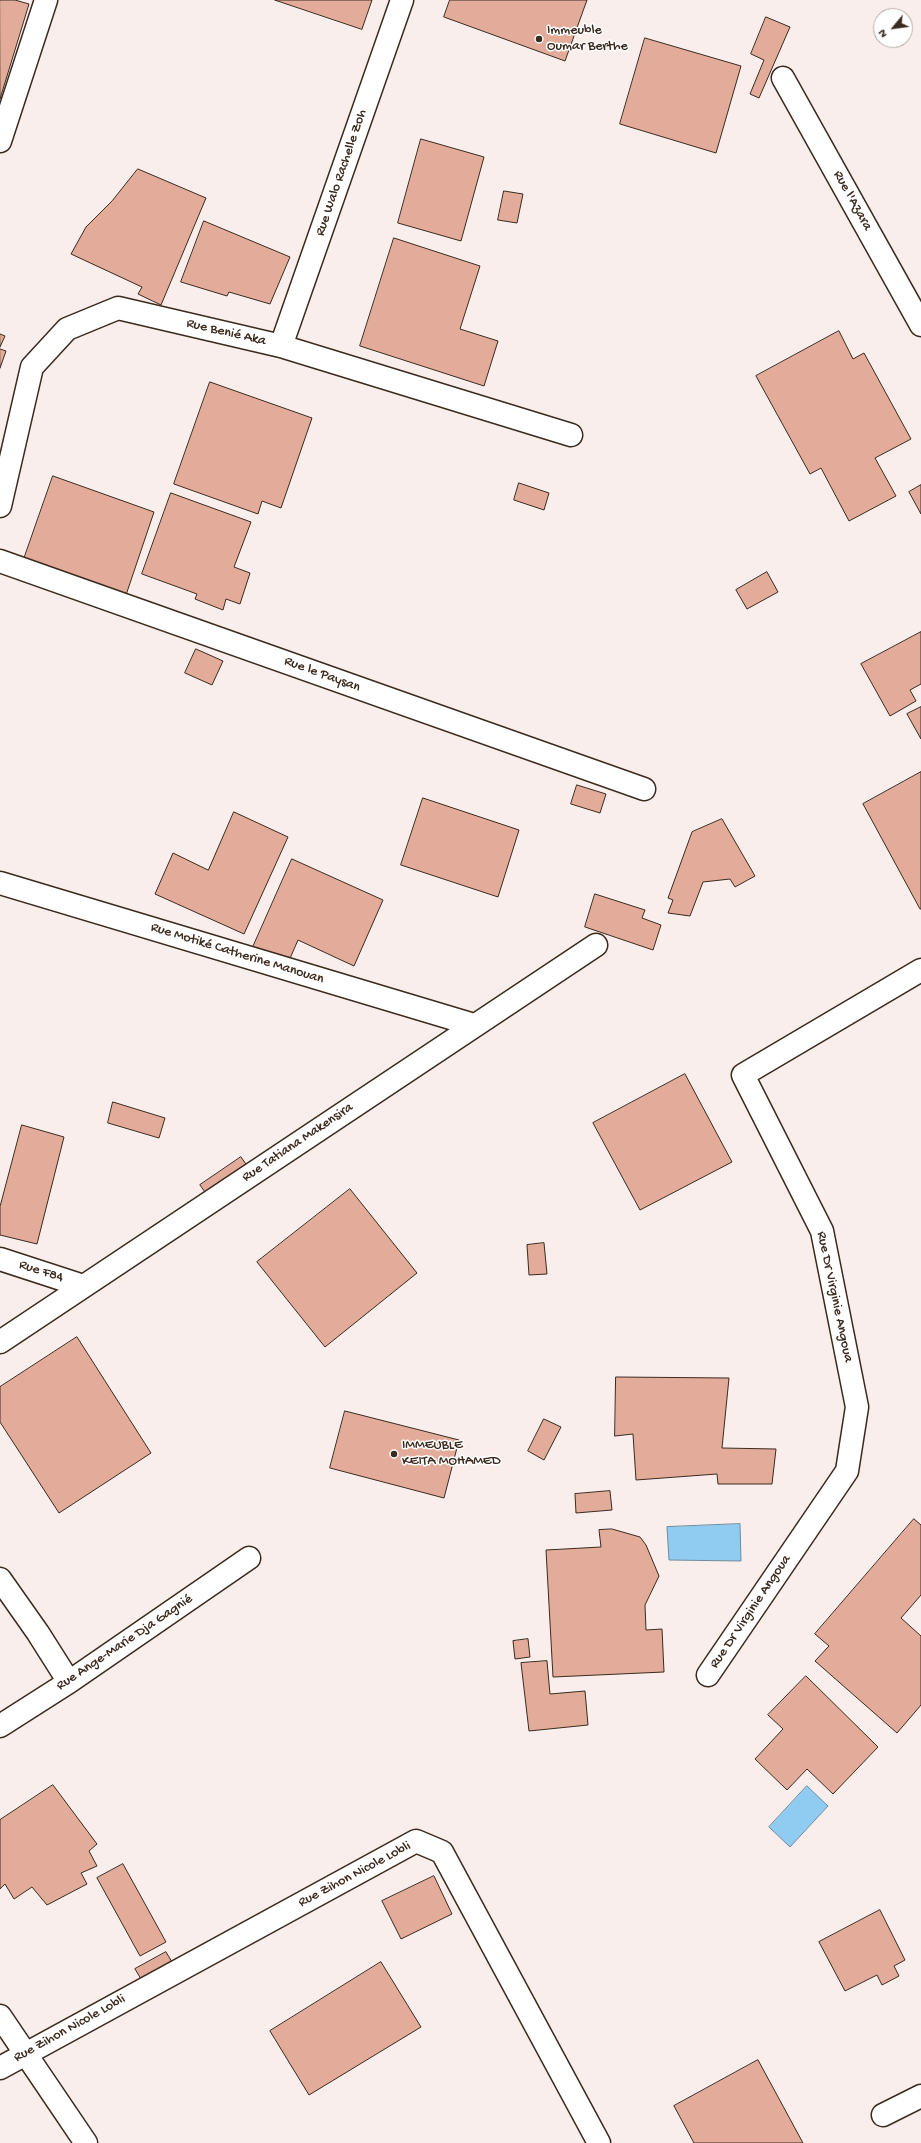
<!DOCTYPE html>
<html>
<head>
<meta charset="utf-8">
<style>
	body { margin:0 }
	#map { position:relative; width:921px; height:2143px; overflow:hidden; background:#f9eeeb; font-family:"Gochi Hand",sans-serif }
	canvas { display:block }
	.north { position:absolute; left:873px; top:8px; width:40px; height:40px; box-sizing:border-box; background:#fff; border:1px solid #b1aaa5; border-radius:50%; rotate:241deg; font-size:11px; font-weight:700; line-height:16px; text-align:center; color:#3b2a1e }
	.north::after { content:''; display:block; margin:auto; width:14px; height:18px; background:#3b2a1e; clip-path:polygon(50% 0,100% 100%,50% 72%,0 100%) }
</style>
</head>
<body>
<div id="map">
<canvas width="921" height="2143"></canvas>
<div class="north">N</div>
</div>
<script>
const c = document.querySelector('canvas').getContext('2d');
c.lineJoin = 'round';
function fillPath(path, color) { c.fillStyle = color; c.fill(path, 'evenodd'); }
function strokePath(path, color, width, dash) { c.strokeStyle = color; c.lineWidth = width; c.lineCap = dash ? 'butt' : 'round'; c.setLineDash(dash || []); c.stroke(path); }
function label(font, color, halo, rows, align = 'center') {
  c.font = font + ' "Gochi Hand",sans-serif'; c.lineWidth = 3; c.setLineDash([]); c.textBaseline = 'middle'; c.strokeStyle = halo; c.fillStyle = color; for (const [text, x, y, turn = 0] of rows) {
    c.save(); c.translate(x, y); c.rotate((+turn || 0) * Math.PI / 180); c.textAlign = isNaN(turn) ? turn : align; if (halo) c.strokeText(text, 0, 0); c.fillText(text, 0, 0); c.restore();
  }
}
const water = new Path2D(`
	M740 1524 741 1561 669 1560 667 1527Z
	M807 1786 828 1806 790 1847 769 1827Z`);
const building = new Path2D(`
	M0 0H15L29 4 0 99Z
	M275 0H372L362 29Z
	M450 0H587L565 61 444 17Z
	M766 17 790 27 759 98 750 94 764 60 751 54Z
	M645 38 741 66 716 153 620 124Z
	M421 139 484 157 461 241 398 223Z
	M138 169 206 198 161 305 138 294 142 287 71 254 86 227 112 201Z
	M504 191 523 194 517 223 498 220Z
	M204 221 290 257 270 304 229 292 227 296 181 282Z
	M394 238 480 266 460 329 498 341 484 386 360 346Z
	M839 331 853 359 864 353 911 439 875 458 896 496 849 521 821 468 810 474 756 376Z
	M0 334 5 336 0 347Z
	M0 349 6 351 0 368Z
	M210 382 312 418 281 508 262 501 258 514 174 484Z
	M53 476 154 512 126 595 24 559Z
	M519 483 549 493 544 510 514 500Z
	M921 485V514L909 492Z
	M171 493 251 522 234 567 250 573 240 604 226 599 223 610 195 599 197 594 142 574Z
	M767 572 778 592 747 609 736 590Z
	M921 632V684L910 690 916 701 890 716 861 664Z
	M196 649 223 661 212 685 185 673Z
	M921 707V739L907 714Z
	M921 772V909H920L863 804Z
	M577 785 606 794 600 813 571 804Z
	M423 798 519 830 498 897 401 865Z
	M234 812 288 837 244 934 155 894 173 853 208 870Z
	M722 819 755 876 735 887 730 879 703 882 690 916 668 913 673 900 668 898 692 832Z
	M292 859 383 900 354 966 298 940 288 963 253 947Z
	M595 894 645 910 642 918 661 925 653 950 585 927Z
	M685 1074 732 1162 640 1210 593 1123Z
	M113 1102 165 1118 159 1138 108 1123Z
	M22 1125 64 1137 37 1244 0 1235V1207Z
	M241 1157 248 1167 207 1195 200 1185Z
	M350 1189 417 1273 325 1347 257 1262Z
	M544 1243 547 1274 529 1275 527 1245Z
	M77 1337 151 1453 59 1513 0 1422V1387Z
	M616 1377 729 1378 722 1448 776 1449 772 1484H718L717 1474 636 1480 633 1434 615 1436Z
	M345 1411 459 1440 444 1498 330 1468Z
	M544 1419 561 1427 544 1460 528 1451Z
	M610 1491 612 1510 576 1513 575 1494Z
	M914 1519 921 1525V1595L901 1618 921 1636V1705L897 1733 815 1661 829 1646 815 1634Z
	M612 1529 640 1537 646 1545 659 1576 645 1605 646 1630 662 1629 664 1672 553 1677 546 1550 601 1547 599 1530Z
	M528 1639 530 1657 515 1659 513 1641Z
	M547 1661 550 1694 585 1691 588 1725 529 1731 521 1663Z
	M806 1676 878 1747 833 1794 807 1769 787 1790 755 1759 783 1729 768 1715Z
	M53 1785 97 1844 89 1851 97 1866 81 1873 87 1884 47 1905 32 1887 14 1899 5 1884 0 1889V1820Z
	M123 1864 166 1942 140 1956 97 1878Z
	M434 1876 452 1914 401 1939 382 1901Z
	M880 1910 905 1960 894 1966 899 1976 882 1985 877 1975 845 1991 819 1942Z
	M166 1952 175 1967 144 1984 135 1969Z
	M381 1962 421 2027 309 2095 270 2031Z
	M758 2060 803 2143H694L674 2106Z`);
const minor = new Path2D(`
	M783 78 921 325
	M0 141 46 0
	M281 346 402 0
	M0 506 32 367 67 329 118 308 281 346 571 435
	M0 561 644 789
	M0 883 474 1025
	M0 1259 83 1286
	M0 1342 596 945
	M0 1579 38 1633 69 1682
	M708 1675 847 1471 857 1407 822 1231 743 1075 921 970
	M0 1726 69 1682 249 1558
	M0 2016 86 2143
	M0 2068 416 1841 442 1852 599 2143
	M883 2115 921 2096`);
const markers = [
	[539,39,4,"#3b2a1e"],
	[394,1454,4,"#3b2a1e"]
];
const poiNames = [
	["Immeuble",547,31],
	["Oumar Berthe",547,47],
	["IMMEUBLE",402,1446],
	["KEITA MOHAMED",402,1462]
];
const streetNames = [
	["Rue Walo Rachelle Zoh",342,173,-71],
	["Rue l'Azara",852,201,61],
	["Rue Benié Aka",226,333,13],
	["Rue le Paysan",322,675,20],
	["Rue Motiké Catherine Manouan",237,954,17],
	["Rue Tatiana Makensira",298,1143,-34],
	["Rue F84",41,1272,18],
	["Rue Dr Virginie Angoua",834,1297,78],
	["Rue Dr Virginie Angoua",751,1612,-56],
	["Rue Ange-Marie Dja Gagnié",125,1643,-34],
	["Rue Zihon Nicole Lobli",355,1875,-28],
	["Rue Zihon Nicole Lobli",70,2029,-29]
];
fillPath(water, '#90ccf1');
strokePath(water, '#6e8b9d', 1);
fillPath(building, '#e3ac9a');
strokePath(building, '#3b2a1e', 1);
strokePath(minor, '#3b2a1e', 25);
strokePath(minor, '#fff', 22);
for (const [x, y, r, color] of markers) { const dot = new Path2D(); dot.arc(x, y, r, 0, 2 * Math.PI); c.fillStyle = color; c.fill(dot); strokePath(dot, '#fff', 1.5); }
label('14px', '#3b2a1e', '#fff', poiNames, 'left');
label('14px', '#3b2a1e', '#fff', streetNames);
</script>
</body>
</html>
